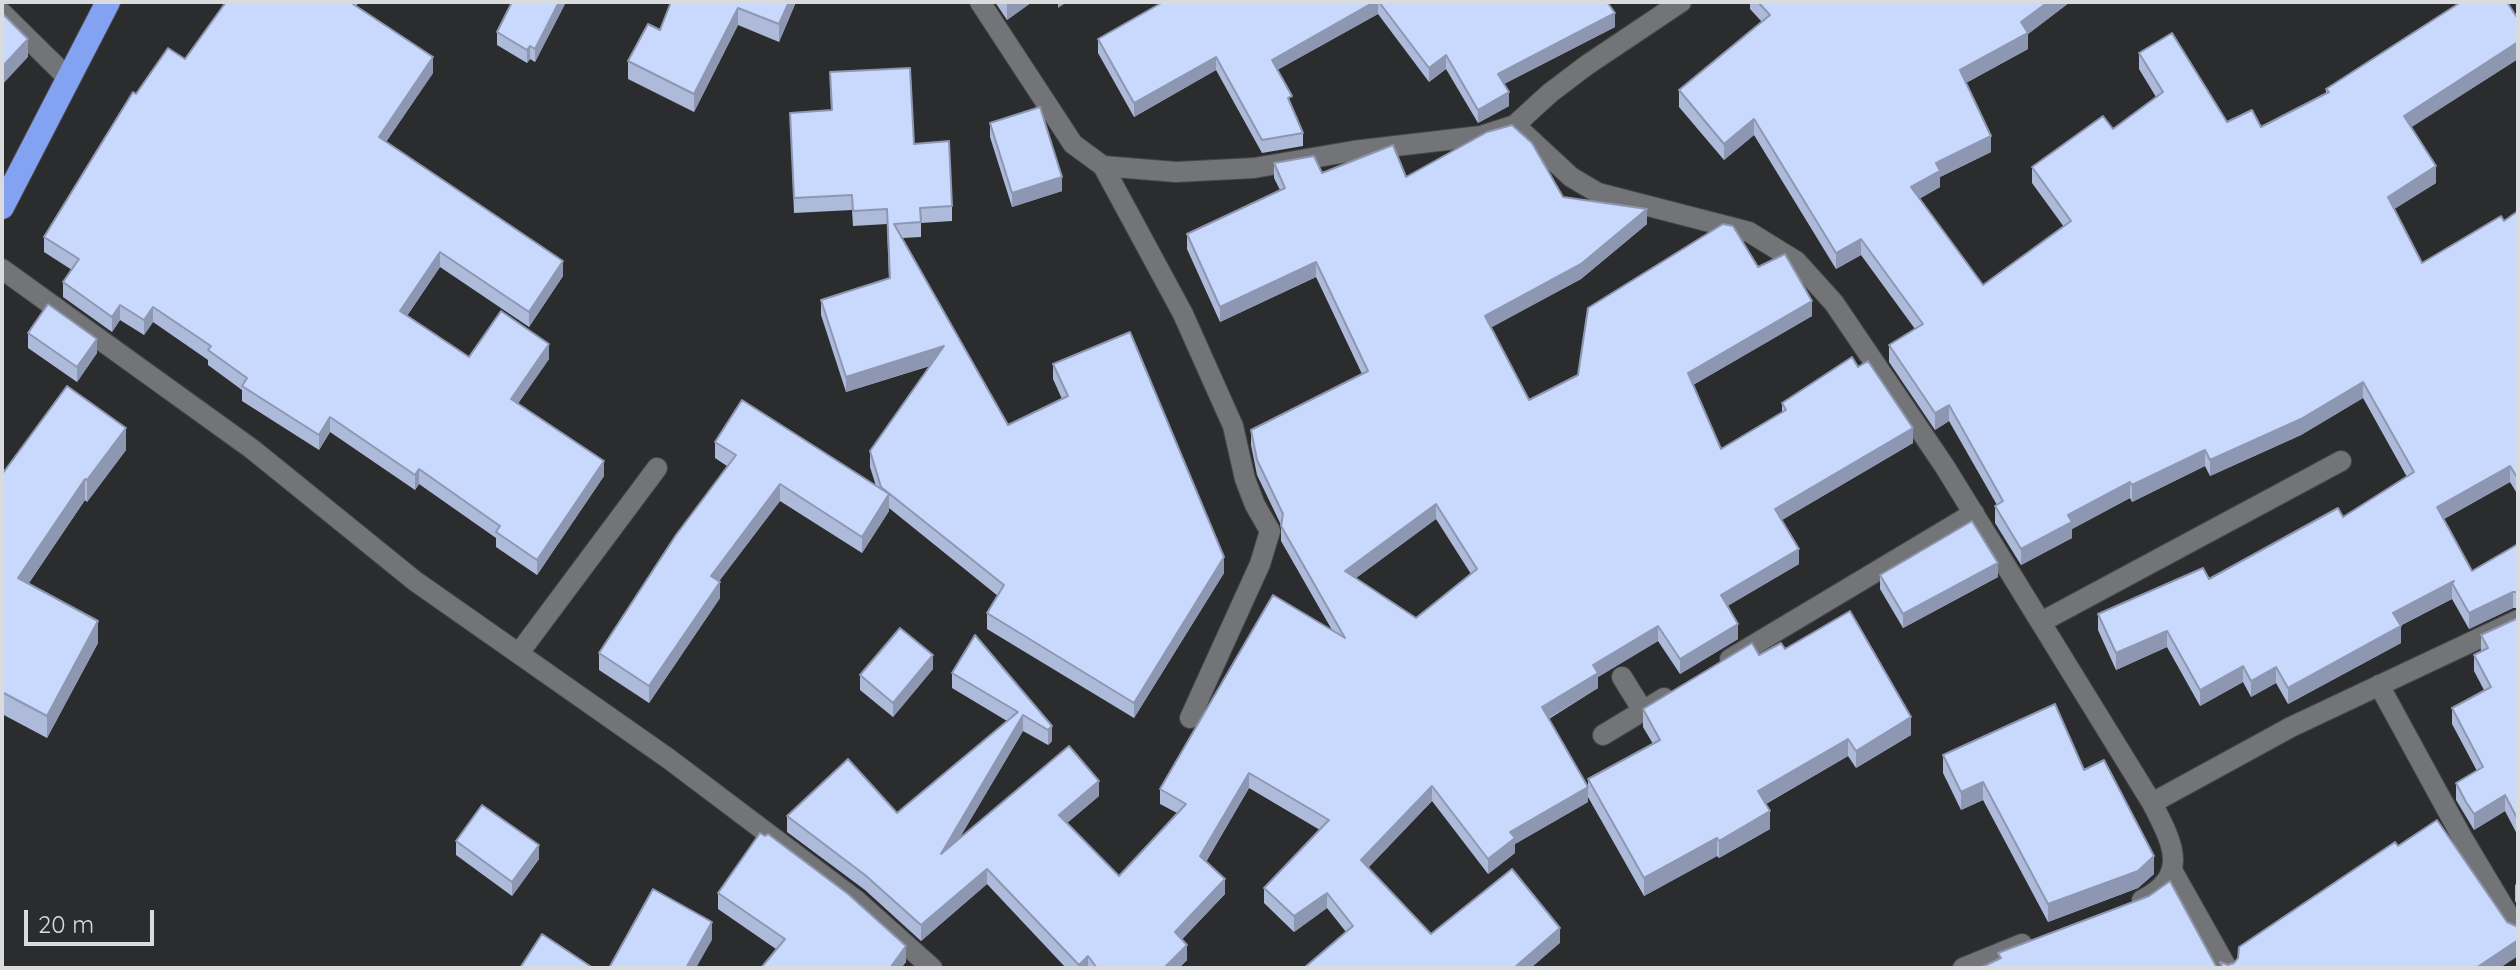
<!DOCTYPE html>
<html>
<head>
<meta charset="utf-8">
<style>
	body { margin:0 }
	#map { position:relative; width:2520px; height:970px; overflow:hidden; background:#2b2c2e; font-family:Quicksand,sans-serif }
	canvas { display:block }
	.frame { position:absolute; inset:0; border:4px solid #dadbdd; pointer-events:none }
	.scale { position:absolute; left:24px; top:910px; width:130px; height:36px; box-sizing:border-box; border:4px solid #dadbdd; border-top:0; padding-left:10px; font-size:24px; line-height:28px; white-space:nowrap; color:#dadbdd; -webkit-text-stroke:6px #2b2c2e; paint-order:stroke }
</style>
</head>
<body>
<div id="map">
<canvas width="2520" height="970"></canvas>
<div class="frame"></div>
<div class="scale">20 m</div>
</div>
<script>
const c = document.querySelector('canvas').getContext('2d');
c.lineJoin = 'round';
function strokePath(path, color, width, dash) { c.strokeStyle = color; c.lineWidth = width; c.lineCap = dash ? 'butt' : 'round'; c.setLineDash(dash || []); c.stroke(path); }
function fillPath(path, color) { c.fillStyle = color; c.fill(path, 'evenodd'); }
const street = new Path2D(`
	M980 2 1073 144 1103 166 1176 172 1254 168 1353 151 1481 136 1515 125 1550 93 1587 65 1681 2
	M2 13 67 77
	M1515 125 1571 177 1598 193 1749 232 1796 261 1834 303 1945 467 2152 803 2291 727 2518 620
	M1103 166 1183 314 1233 426 1245 479 1255 505 1270 531 1260 564 1190 718
	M2 269 252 449 415 581 669 759 856 900 932 968
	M2043 621 2341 461
	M519 653 657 468
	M1730 659 1974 513
	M1622 677 1643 711
	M2379 685 2463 839 2518 931
	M1603 735 1664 698
	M2173 872 2227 968
	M2142 900C2191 875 2172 842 2152 803
	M1963 968 2022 944`);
const highway = new Path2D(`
	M2 207 108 2`);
const wall = new Path2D(`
	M226 2H359L356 6 433 73 386 142 563 276 529 327 440 267 407 316 469 357 549 359 518 403 604 476 537 575 496 547V538L419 484 415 490 330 432 319 450 242 401V390L208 365V360L153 322 144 335 120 320 112 332 63 297V282L72 270 44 252V237L136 94 185 59Z
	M566 2 535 62 530 59 527 63 497 45V32Z
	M671 2H796L779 42 738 25 694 112 628 79V61L660 30Z
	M995 2H1032L1007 20Z
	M1163 2H1607L1615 27 1504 84 1509 106 1478 123 1446 69 1429 82 1378 14 1277 70 1303 133V146L1262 153 1216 70 1134 117 1098 53V39Z
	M1750 2H2070L2028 34V49L1966 83 1991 152 1940 177V187L1919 199 1983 285 2064 227 2032 183V167L2113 129 2156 97 2139 69V53L2227 122 2261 127 2326 93V89L2518 19V59L2411 127 2436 183 2394 209 2422 263 2504 221 2518 211V495L2510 482 2444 519 2472 571 2518 544V608H2513L2469 629 2452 599 2400 626 2401 643 2288 704 2276 683 2251 697 2243 682 2200 706 2167 647 2116 670 2098 630V614L2209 579 2343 517 2407 477 2363 398 2301 435 2210 476 2205 466 2132 502 2130 498 2072 529V538L2021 565 1995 523V506L1997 505 1949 421 1935 430 1889 362V345L1915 329 1861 255 1836 269 1754 135 1724 160 1679 107V90L1762 22 1750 9Z
	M830 72 914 144 952 206V221L921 223V237L902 238 1008 425 1062 399 1053 379V364L1224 573 1134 718 987 629V613L998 596 889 508V511L862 553 780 501 719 581 720 598 649 703 599 670V653L727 466 715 458V442L876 486 870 467V451L930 366 846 392 821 315V300L889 279 887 224 853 226 852 210 794 213 790 113 831 110Z
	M990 123 1062 191 1012 207 990 137Z
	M1274 163 1322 173 1406 177 1563 197 1647 224 1581 279 1491 327 1529 400 1578 375 1758 267 1812 316 1693 385 1721 449 1782 413V403L1913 443 1782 520 1799 564 1727 606 1738 639 1680 674 1658 641 1598 677V688L1549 719 1588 802 1515 844V853L1488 874 1432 801 1368 868 1431 934 1560 943 1346 932 1327 908 1294 932 1264 903V888L1320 830 1249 788 1206 862 1225 894 1182 939 1187 960 1179 968H1066L987 884 921 941 865 890 787 832V816L897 813 1007 721 952 688V673L1052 726V741L1048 745 1023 731 959 839 1099 796 1067 823 1119 876 1177 813 1160 804V789L1332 630 1281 541V525L1257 475 1251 445V430L1362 374 1316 277 1220 322 1187 249V234L1280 190 1274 178ZM1436 519 1471 574 1416 618 1356 578Z
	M28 333 97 353 77 382 28 348Z
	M126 450 87 502 85 500 29 583 98 643 47 738 2 714V472L3 473Z
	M1880 575 1998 577 1903 628 1880 589Z
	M2518 618V836L2505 811 2474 830 2456 800V783L2477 771 2452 724V708L2484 690 2474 671V655L2481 651V635Z
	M1785 649 1911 735 1856 768 1848 756 1766 804 1770 829 1719 858 1717 856 1644 896 1588 797V779L1653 744 1643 727V709L1759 655Z
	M933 669 893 717 860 690V675Z
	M1943 755 2084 770 2154 874 2138 888 2048 922 1983 800 1961 810 1943 773Z
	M456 841 539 859 512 896 456 855Z
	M2518 882V906L2515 901V885Z
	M718 893 906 962 901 968H761L776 949 718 909Z`);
const shadedWall = new Path2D(`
	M559 2H566L535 62V49Z
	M789 2H796L779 42V24Z
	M1007 2H1032L1007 20Z
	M1058 2H1067L1058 8Z
	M1374 2H1378V14L1272 73V60Z
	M2048 2H2070L2028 34V49L1960 86V70Z
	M738 8V25L694 112V94Z
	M1615 13V27L1498 87V74Z
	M28 39V57L2 85V67Z
	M2518 42V59L2404 132V116Z
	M530 46V59L527 63V50Z
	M1446 55V69L1429 82V68Z
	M433 57V73L379 152V137Z
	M1216 57V70L1134 117V103Z
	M1509 92V106L1478 123V110Z
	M1754 119V135L1724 160V144Z
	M1991 136V152L1940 177V187L1911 203V187L1936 163Z
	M2436 166V183L2388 213V197Z
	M1062 177V191L1012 207V193Z
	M1647 209V224L1581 279 1485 331V316Z
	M1861 239V255L1836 269V253Z
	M440 252V267L400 326V311Z
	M563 261V276L529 327V312Z
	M1316 262V277L1220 322V307Z
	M1812 301V316L1688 388V373Z
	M120 305V320L112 332V317Z
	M153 307V322L144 335V320Z
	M97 339V353L77 382V367Z
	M549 344V359L511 414V399Z
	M944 346V361L846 392V377Z
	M2363 382V398L2301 435 2210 476V460Z
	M1949 405V421L1935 430V413Z
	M330 417V432L319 450V435Z
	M126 428V450L87 502V480Z
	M1913 428V443L1775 524V509Z
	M2205 450V466L2132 502V485Z
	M604 461V476L537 575V560Z
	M2510 466V482L2437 523V507Z
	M419 469V484L415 490V475Z
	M85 479V500L18 599V578Z
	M2130 482V498L2072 529V538L2021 565V549L2068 515Z
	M780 484V501L711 592V576Z
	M889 494V511L862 553V537Z
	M1436 504V519L1345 586V571Z
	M1799 549V564L1721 610V595Z
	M1224 557V573L1134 718V703Z
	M1998 563V577L1903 628V614Z
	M720 582V598L649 703V686Z
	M2452 583V599L2393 629V613Z
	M2513 592V608L2469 629V613Z
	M98 621V643L47 738V716Z
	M1738 624V639L1680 674V659Z
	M1658 626V641L1598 677V688L1542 722V707L1593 665Z
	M2401 626V643L2288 704V688Z
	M2167 631V647L2116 670V653Z
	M933 655V669L893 717V703Z
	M2243 666V682L2200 706V690Z
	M2276 667V683L2251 697V681Z
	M1023 715V731L941 869V854Z
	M1911 717V735L1856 768V751Z
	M1052 726V741L1048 745V730Z
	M1848 739V756L1758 808V791Z
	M1249 773V788L1200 872V856Z
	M1099 781V796L1059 830V815Z
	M1983 782V800L1961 810V792Z
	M1432 786V801L1361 875V860Z
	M1588 787V802L1515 844V853L1488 874V859L1510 832Z
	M2505 795V811L2474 830V814Z
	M1770 811V829L1719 858V841Z
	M1717 838V856L1644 896V878Z
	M539 845V859L512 896V882Z
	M2154 856V874L2138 888 2048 922V904Z
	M987 869V884L921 941V925Z
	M1225 879V894L1175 947V932Z
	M1327 893V908L1294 932V916Z
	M712 922V940L696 968H686Z
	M1560 928V943L1531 968H1514Z
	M2518 940V956L2500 968H2476Z
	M1187 945V960L1179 968H1164Z
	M906 946V962L901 968H890Z
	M1088 956V968H1079V965Z`);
const building = new Path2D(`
	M226 2H350L433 57 379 137 563 261 529 312 440 252 400 311 469 357 501 311 549 344 511 399 604 461 537 560 496 532 500 526 419 469 415 475 330 417 319 435 242 386 247 378 208 350 211 346 153 307 144 320 120 305 112 317 63 282 79 259 44 237 133 92 136 94 168 48 185 59Z
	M512 2H559L535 49 530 46 527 50 497 32Z
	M671 2H789L779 24 738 8 694 94 628 61 648 24 660 30Z
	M1163 2H1374L1272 60 1292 96 1288 98 1303 133 1262 140 1216 57 1134 103 1098 39Z
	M1379 2H1607L1615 13 1498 74 1509 92 1478 110 1446 55 1429 68Z
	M1758 2H2048L2021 22 2028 33 1960 70 1991 136 1936 163 1940 171 1911 187 1983 285 2071 221 2032 167 2103 116 2113 129 2163 92 2139 53 2172 33 2227 122 2252 110 2261 127 2329 92 2326 89 2461 2H2507L2518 19V42L2404 116 2436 166 2388 197 2422 263 2501 216 2504 221 2518 211V479L2510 466 2437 507 2472 571 2518 544V592H2513L2469 613 2452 583 2454 581 2393 613 2401 626 2288 688 2276 667 2251 681 2243 666 2200 690 2167 631 2116 653 2098 614 2203 568 2209 579 2338 508 2343 517 2414 472 2363 382 2301 419 2210 460 2205 450 2132 485 2130 482 2068 515 2072 522 2021 549 1995 506 2003 501 1949 405 1935 413 1889 345 1923 324 1861 239 1836 253 1754 119 1724 144 1679 90 1770 15Z
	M2 13 28 39 2 67Z
	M910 68 914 144 949 141 952 206 920 208 921 222 894 224 1008 425 1068 396 1053 364 1130 332 1224 557 1134 703 987 613 1004 585 881 487 870 451 944 346 846 377 821 300 890 278 887 209 853 211 852 195 794 198 790 113 832 110 830 72Z
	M1040 107 1062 177 1012 193 990 123Z
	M1512 125 1532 143 1563 197 1647 209 1581 264 1485 316 1529 400 1578 375 1588 308 1723 224 1733 226 1758 267 1785 254 1812 301 1688 373 1721 449 1786 410 1782 403 1852 357 1858 367 1868 361 1913 428 1775 509 1799 549 1721 595 1738 624 1680 659 1658 626 1593 665 1598 673 1542 707 1588 787 1510 832 1515 838 1488 859 1432 786 1361 860 1431 934 1512 869 1560 928 1514 968H1304L1353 926 1327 893 1294 916 1264 888 1329 820 1249 773 1200 856 1225 879 1175 932 1187 945 1164 968H1097L1088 956 1079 965 987 869 921 925 865 875 787 816 848 759 897 813 1018 712 952 673 975 635 1052 726 1048 730 1023 715 941 854 1069 746 1099 781 1059 815 1119 876 1186 804 1160 789 1273 595 1345 638 1281 526 1283 514 1257 460 1251 430 1368 371 1316 262 1220 307 1187 234 1285 188 1274 163 1314 156 1322 173 1393 145 1406 177 1487 132ZM1436 504 1477 569 1416 618 1345 571Z
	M48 304 97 339 77 367 28 333Z
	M67 386 126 428 87 480 85 479 18 578 98 621 47 716 2 692V472L3 473Z
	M742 400 889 494 862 537 780 484 711 576 720 582 649 686 599 653 676 535 736 455 715 442Z
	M1972 521 1998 563 1903 614 1880 575Z
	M1850 611 1911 717 1856 751 1848 739 1758 791 1770 811 1719 841 1717 838 1644 878 1588 779 1660 740 1643 709 1752 643 1759 655 1781 643 1785 649Z
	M2518 618V820L2505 795 2474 814 2466 802 2456 783 2483 767 2452 708 2491 687 2474 655 2488 648 2481 635Z
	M900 628 933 655 893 703 860 675Z
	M2055 704 2084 770 2104 760 2154 856 2138 871 2048 904 1983 782 1961 792 1943 755Z
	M482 805 539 845 512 882 456 841Z
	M2437 820 2507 922 2518 927V940L2476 968H2223L2220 962 2228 965 2234 963 2238 958 2239 947 2395 842 2398 846Z
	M760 833 765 836 768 834 848 894 906 946 890 968H761L785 939 718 893Z
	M2170 881 2217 968H1980L2001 958 1998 953 2149 896Z
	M653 889 712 922 686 968H609Z
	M542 934 593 968H520Z`);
strokePath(street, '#47484a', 22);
strokePath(highway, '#47484a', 26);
strokePath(street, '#737477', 20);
strokePath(highway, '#83a2f2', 24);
fillPath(wall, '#adbada');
fillPath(shadedWall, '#8d97b1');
fillPath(building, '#c9d8fd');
strokePath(building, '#8d97b1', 2);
</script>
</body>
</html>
